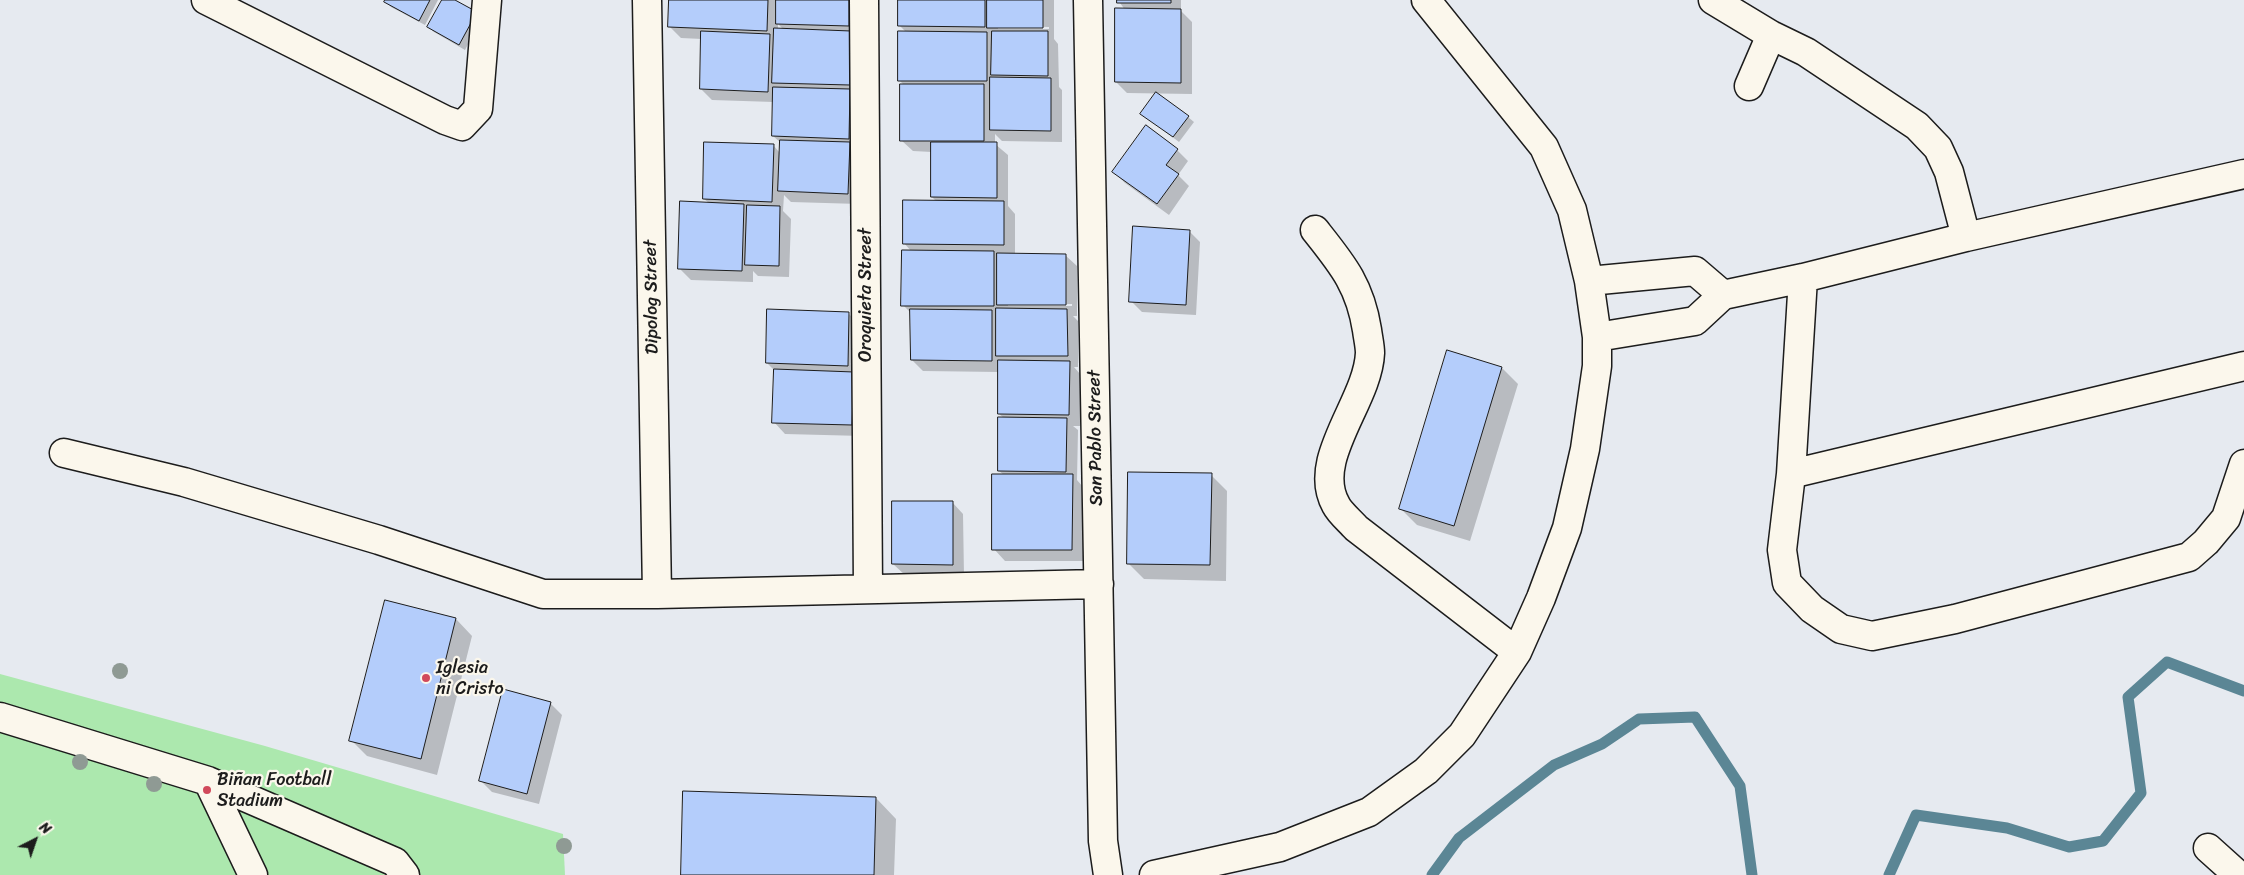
<!DOCTYPE html>
<html>
<head>
<meta charset="utf-8">
<style>
	body { margin:0 }
	#map { position:relative; width:2244px; height:875px; overflow:hidden; background:#e6eaf0; font-family:Sriracha,sans-serif }
	canvas { display:block }
	.north { position:absolute; left:10px; top:815px; width:50px; height:50px; -webkit-text-stroke:4px #fbf7ec; paint-order:stroke; rotate:41deg; font-size:14px; font-weight:700; line-height:20px; text-align:center; color:#1c1c1c }
	.north::after { content:''; display:block; margin:auto; width:18px; height:22px; background:#1c1c1c; clip-path:polygon(50% 0,100% 100%,50% 72%,0 100%) }
</style>
</head>
<body>
<div id="map">
<canvas width="2244" height="875"></canvas>
<div class="north">N</div>
</div>
<script>
const c = document.querySelector('canvas').getContext('2d');
c.lineJoin = 'round';
function fillPath(path, color) { c.fillStyle = color; c.fill(path, 'evenodd'); }
function strokePath(path, color, width, dash) { c.strokeStyle = color; c.lineWidth = width; c.lineCap = dash ? 'butt' : 'round'; c.setLineDash(dash || []); c.stroke(path); }
function label(font, color, halo, rows, align = 'center') {
  c.font = font + ' Sriracha,sans-serif'; c.lineWidth = 4.5; c.setLineDash([]); c.textBaseline = 'middle'; c.strokeStyle = halo; c.fillStyle = color; for (const [text, x, y, turn = 0] of rows) {
    c.save(); c.translate(x, y); c.rotate((+turn || 0) * Math.PI / 180); c.textAlign = isNaN(turn) ? turn : align; if (halo) c.strokeText(text, 0, 0); c.fillText(text, 0, 0); c.restore();
  }
}
const green = new Path2D(`
	M0 674 265 746 563 834 565 875H0Z`);
const shadow = new Path2D(`
	M386 0H438L425 25 391 7 386 2Z
	M443 0H452L481 19 465 50 434 32 428 27Z
	M670 0H866L859 204 791 202 784 195 783 211 791 219 789 277 758 276 753 271V282L691 280 680 269 709 203 704 199 773 145 780 153 781 143 773 136 774 102 712 100 701 89 702 39 681 38 670 27ZM778 24 784 30H778Z
	M899 0H1054V39L1058 44 1059 87 1062 90V142L1002 141 995 134V144L1008 155V206L1015 214V254L1065 255 1077 266V316H1073L1078 321V367H1074L1080 374V426H1073L1078 430 1077 480 1083 487V561H1005L994 549 1004 475 999 471 1004 418 999 414V372L923 371 912 360V314L903 305 911 251 904 243 937 202 932 197V152L913 151 901 140 904 85 899 80 906 32 899 25ZM998 26 1049 27V29H998ZM1008 304H1072V306H1008Z
	M1118 0H1181V11L1192 22V94L1127 93 1116 82 1125 10Z
	M1142 114 1188 117 1194 122 1179 142Z
	M1177 150 1188 161 1178 175 1189 186 1169 215 1125 183 1114 172Z
	M1189 231 1200 242 1196 315 1142 312 1131 301Z
	M848 313 860 325 863 436 785 434 774 422 775 371 767 363Z
	M1502 368 1518 384 1470 541 1417 525 1400 508Z
	M1211 475 1227 491 1226 581 1144 579 1128 563Z
	M952 502 963 514 964 576 905 575 893 564Z
	M456 619 472 636 437 775 367 756 351 740Z
	M550 703 562 715 539 804 492 792 480 780Z
	M876 798 896 819 894 875H682Z`);
const stream = new Path2D(`
	M1432 875 1459 838 1554 765 1602 744 1639 719 1695 717 1740 786 1752 875
	M1889 875 1916 815 2007 828 2069 847 2103 841 2141 793 2128 697 2167 662 2244 691`);
const building = new Path2D(`
	M385 0H430L419 21 384 2Z
	M442 0H455L477 12 459 45 427 27Z
	M669 0H768L767 31 668 27Z
	M776 0H849V26L776 24Z
	M898 0H985V27L898 26Z
	M987 0H1043V28H987Z
	M1117 0H1171V3H1117Z
	M1115 8 1181 9V83L1115 82Z
	M774 28 851 31 850 85 772 83Z
	M701 31 770 34 768 92 700 89Z
	M898 31 987 32V81H898Z
	M992 31H1048V76L991 75Z
	M990 77 1051 78V131L990 130Z
	M900 84H984V141H900Z
	M773 87 850 89 849 139 772 136Z
	M1156 92 1189 116 1173 137 1140 114Z
	M1146 125 1178 149 1166 165 1179 174 1157 204 1112 172Z
	M780 140 850 142 848 194 778 191Z
	M704 142 774 144 772 202 703 199Z
	M931 142H997V198L931 197Z
	M903 200 1004 201V245L903 244Z
	M680 201 744 204 742 271 678 269Z
	M747 205 780 206 779 266 745 265Z
	M1133 226 1190 230 1186 305 1129 302Z
	M902 250 994 251V306H901Z
	M997 253 1066 254V305H997Z
	M996 308 1067 309 1068 356H996Z
	M767 309 849 312 848 366 766 363Z
	M910 309 992 310V361L911 360Z
	M1447 350 1502 367 1454 526 1399 509Z
	M998 360 1070 361 1069 415 998 414Z
	M774 369 854 372 852 425 772 423Z
	M998 417 1067 418 1066 472 998 471Z
	M1128 472 1212 473 1210 565 1127 564Z
	M992 474H1073L1072 550H992Z
	M892 501H953V565L892 564Z
	M385 600 456 618 421 759 349 741Z
	M503 689 551 702 527 794 479 781Z
	M683 791 876 797 874 875H681Z`);
const minor = new Path2D(`
	M206 0 445 120 462 126 478 109 487 0
	M647 0 657 594
	M864 0 868 589
	M1088 0 1103 841 1108 875
	M1713 0 1771 35 1806 52 1917 126 1938 148 1949 172 1966 237
	M1749 86 1771 35
	M1315 230C1342 264 1360 285 1367 330 1368 338 1370 346 1370 353 1368 402 1310 459 1336 505 1340 513 1350 521 1356 528L1517 652
	M1803 278 1791 474 1782 550 1787 583 1812 609 1841 629 1872 636 1955 619 2189 557 2206 542 2226 518 2244 464
	M1589 281 1695 271 1723 295
	M1597 337 1695 321 1723 295 1803 278 1966 237 2244 174
	M64 453 184 482 379 540 543 594H657L1099 584
	M1791 474 2244 366
	M0 717 208 781 395 862 405 875
	M208 781 253 875
	M2208 848 2238 875
	M1154 875 1280 847 1369 812 1426 771 1462 735 1517 652 1541 598 1567 528 1585 449 1597 366V337L1589 281 1572 210 1544 147 1426 0`);
const trees = [
	[120,671],
	[80,762],
	[154,784],
	[564,846]
];
const markers = [
	[426,678,5,"#d1495b"],
	[207,790,5,"#d1495b"]
];
const streetNames = [
	["Oroquieta Street",866,295,-90],
	["Dipolog Street",652,297,-91],
	["San Pablo Street",1096,438,-91]
];
const poiNames = [
	["Iglesia",436,668],
	["ni Cristo",436,689],
	["Biñan Football",217,780],
	["Stadium",217,801]
];
fillPath(green, '#ace8ae');
fillPath(shadow, '#0003');
strokePath(stream, '#5b8695', 11);
fillPath(building, '#b4cdfb');
strokePath(building, '#1c1c1c', 1);
strokePath(minor, '#1c1c1c', 31);
strokePath(minor, '#fbf7ec', 28);
c.fillStyle = '#8f9a94';
for (const [x, y] of trees) { c.beginPath(); c.arc(x, y, 8, 0, 2 * Math.PI); c.fill(); }
for (const [x, y, r, color] of markers) { const dot = new Path2D(); dot.arc(x, y, r, 0, 2 * Math.PI); c.fillStyle = color; c.fill(dot); strokePath(dot, '#fbf7ec', 2); }
label('18px', '#1c1c1c', '#fbf7ec', streetNames);
label('18px', '#1c1c1c', '#fbf7ec', poiNames, 'left');
</script>
</body>
</html>
